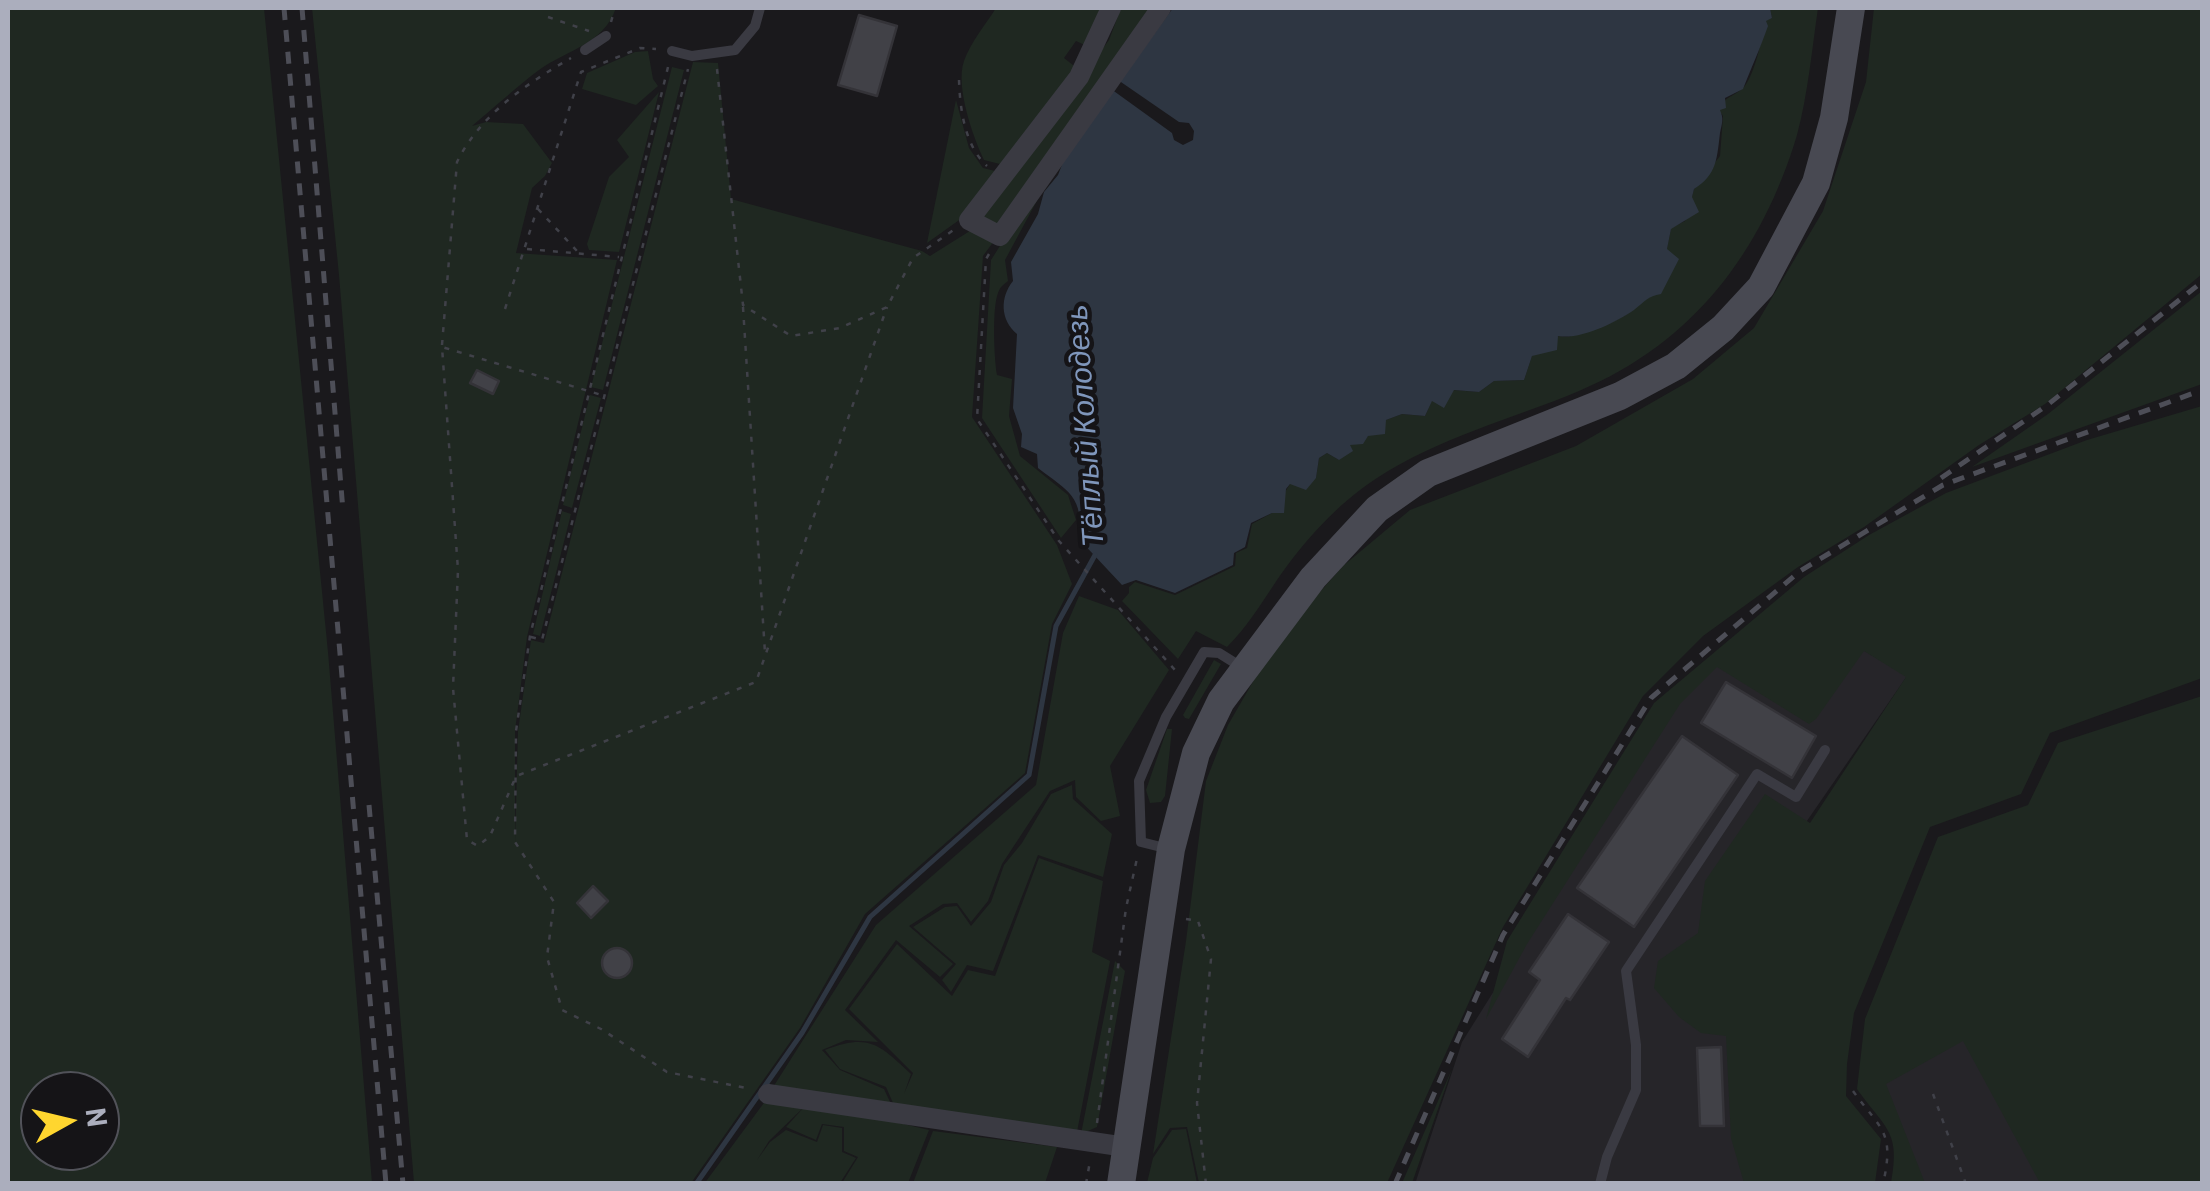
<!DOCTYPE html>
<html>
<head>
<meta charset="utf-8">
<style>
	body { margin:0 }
	#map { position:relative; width:2210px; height:1191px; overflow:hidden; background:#1a191c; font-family:Barlow,sans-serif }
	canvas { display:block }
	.frame { position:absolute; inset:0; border:10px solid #abaebd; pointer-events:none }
	.north { position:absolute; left:20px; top:1071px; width:100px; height:100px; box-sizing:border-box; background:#151417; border:2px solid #515259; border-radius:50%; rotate:82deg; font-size:28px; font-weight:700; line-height:40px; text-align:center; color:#abaebd }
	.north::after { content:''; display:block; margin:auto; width:35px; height:45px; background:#ffd62f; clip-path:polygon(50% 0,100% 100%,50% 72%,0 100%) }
</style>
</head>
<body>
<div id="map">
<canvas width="2210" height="1191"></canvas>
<div class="frame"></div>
<div class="north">N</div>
</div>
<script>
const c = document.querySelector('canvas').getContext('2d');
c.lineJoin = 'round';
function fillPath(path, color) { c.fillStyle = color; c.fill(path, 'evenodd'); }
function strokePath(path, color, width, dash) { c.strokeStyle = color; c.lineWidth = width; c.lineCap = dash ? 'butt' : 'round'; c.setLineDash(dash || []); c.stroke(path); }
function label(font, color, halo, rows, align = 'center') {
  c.font = font + ' Barlow,sans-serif'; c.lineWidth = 9; c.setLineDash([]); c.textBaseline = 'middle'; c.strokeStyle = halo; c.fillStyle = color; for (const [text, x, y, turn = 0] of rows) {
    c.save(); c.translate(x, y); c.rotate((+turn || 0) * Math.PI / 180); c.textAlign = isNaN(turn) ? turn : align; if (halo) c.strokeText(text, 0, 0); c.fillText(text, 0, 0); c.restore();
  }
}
const built = new Path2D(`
	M1863 650 1907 676 1771 873 1753 1183 1415 1184 1462 1042 1676 700 1716 660Z
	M1964 1035 2044 1183H1919L1878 1079Z`);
const green = new Path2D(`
	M8 8H264L328 652 372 1183H8ZM100 1091V1151H40V1091Z
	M312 8H616C603 45 568 49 539 70 516 87 494 108 472 126L486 122 523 124 552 163 545 176 532 188 516 253 617 260 527 637 515 731V843L518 731 531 640 544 643 693 62 718 63 731 199 922 251 930 256 973 229 994 241 983 256 972 417 1057 545 1072 584 1052 624 1025 773 865 914 800 1028 691 1183H414L339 275Z
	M996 8H1103L1087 46 1076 41 1064 58 1078 69 1004 165 984 160C973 137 955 86 964 61 970 43 986 24 996 8Z
	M1121 8H1154L1001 229 977 218 1109 40Z
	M1770 8H1818C1812 49 1808 94 1797 135 1762 252 1693 343 1579 391 1512 419 1438 438 1377 478 1337 504 1304 541 1277 580 1261 604 1247 627 1227 647L1196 631 1178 659 1122 601 1129 593V587L1135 582 1175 595 1235 566 1236 553 1247 548 1252 524 1272 513 1290 484 1316 478 1319 458 1327 453 1339 460 1349 444 1368 436 1386 420 1402 414 1425 416 1432 400 1453 390 1479 392 1494 381 1524 380 1532 356 1558 336C1574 339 1580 332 1595 328 1648 313 1662 279 1671 228L1685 221 1694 189 1720 156 1723 116 1719 110C1725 96 1731 98 1742 89 1754 79 1763 36 1765 20L1772 18Z
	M1874 8H2202V274L2045 404 1979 445 1864 527 1798 567 1703 636 1643 696 1503 927 1387 1183H1199L1187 1127 1170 1128 1153 1154 1186 941 1206 781 1228 725 1277 640 1343 566 1410 510 1576 446 1693 379 1754 328 1823 211 1866 82Z
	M648 51 653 79 658 86 636 105 582 89 587 73 635 52Z
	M672 67 684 70 603 390 591 387Z
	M659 92 619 252 589 250 587 244 609 177 629 157 617 140Z
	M956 100 969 148 983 168 999 172 962 218 927 243Z
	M1040 195 1005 260 1008 281C1003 285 1000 287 998 293 992 308 994 358 997 375L1012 379 1009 416 1020 456 1068 495 1076 520 1061 538 982 418 991 260 1031 197Z
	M2202 291V384L1972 467 2048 414Z
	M590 395 601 398 572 508 563 505Z
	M2202 406V678L2050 733 2021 794 1930 827 1854 1013 1847 1064 1846 1096 1881 1139 1875 1183H1744L1731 1138 1726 1036 1701 1033 1679 1017 1654 988 1658 961 1698 933 1705 881 1765 794 1810 823 1906 677 1864 651 1816 719 1809 724 1717 667 1680 704 1527 944 1486 1019 1507 941 1654 703 1804 577 1869 535 1946 493 2087 440Z
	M562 511 571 514 540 636 533 634Z
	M1079 596 1118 610 1169 670 1110 766 1120 816 1101 821 1076 797 1075 780 1050 791 1002 864 988 901 971 922 957 903 943 904 909 926 953 964 940 977 896 940 845 1010 878 1042 846 1040 822 1050 840 1070 884 1089 891 1104 770 1092 876 925 1036 785 1063 633Z
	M1214 660 1221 664 1189 719 1185 718 1183 715Z
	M2202 696V1182L2040 1183 1963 1041 1886 1084 1925 1183H1891C1901 1130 1885 1129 1857 1089L1865 1019 1938 837 2028 805 2058 743Z
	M1167 729H1172L1165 796 1161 802 1150 803 1146 790Z
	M1072 785 1073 799 1112 834 1103 877 1038 855 993 971 967 965 951 992 942 980 956 964 913 927 945 907 957 906 971 926 991 902 1004 865 1022 843 1051 794Z
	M1039 858 1103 881 1092 952 1110 961 1077 1132 893 1103 886 1087 840 1069 825 1050C869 1033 879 1044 911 1074L904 1094 913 1073 849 1009 897 944 952 996 968 970 995 976Z
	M1115 961 1125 971 1097 1127 1081 1134Z
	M1452 1069 1412 1183H1402Z
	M769 1096 810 1102 929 1130 908 1183H842L858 1157 844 1151V1127L822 1124 816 1140 786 1127 805 1106 769 1141 757 1160 770 1142 786 1130 817 1142 823 1125 842 1128V1152L856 1158 840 1183H742L743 1181 704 1184Z
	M1186 1129 1197 1183H1147L1153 1158 1172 1130Z
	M933 1131 1057 1147 1045 1183H913Z`);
const water = new Path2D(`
	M1173 8H1770L1772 18 1766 21 1768 26C1760 49 1752 66 1743 89L1725 98 1726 108 1720 110C1724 119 1722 123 1720 133 1717 158 1717 175 1694 189L1692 197 1699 212 1671 229 1667 249 1679 259 1661 294C1648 296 1644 302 1634 310 1615 323 1580 340 1558 336L1557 350 1532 356 1524 380 1494 381 1479 392 1454 390 1444 408 1432 401 1425 416 1402 414 1386 420 1385 434 1368 436 1363 444 1350 445 1353 451 1339 460 1327 453 1319 458 1316 478 1306 490 1290 484 1286 489 1284 513H1272L1251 523 1245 547 1234 553 1233 565 1175 593 1136 580 1122 585 1078 538C1085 497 1068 491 1038 468L1037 454 1021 447 1022 434 1013 408 1017 334C1000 320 1000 297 1013 281L1011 262 1038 214 1044 192 1058 175 1065 157Z`);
const pier = new Path2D(`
	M1118 80 1179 122 1189 123 1194 131 1193 140 1183 145 1174 140 1172 133 1111 89Z`);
const stream = new Path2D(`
	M696 1184 802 1033 870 917 1029 775 1056 626 1095 555`);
const building = new Path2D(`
	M859 15 897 26 877 96 838 85Z
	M477 370 499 381 493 394 470 383Z
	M1726 682 1816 736 1792 778 1701 723Z
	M1682 736 1738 775 1634 927 1577 888Z
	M593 886 608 901 591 918 577 903Z
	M1568 914 1609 942 1570 1000 1566 998 1528 1057 1502 1039 1540 980 1529 972Z
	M602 963a15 15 0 1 1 30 0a15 15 0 1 1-30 0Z
	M1721 1047 1724 1126H1700L1697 1048Z`);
const path = new Path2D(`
	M548 17 589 31
	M611 22 615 8
	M668 67 530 636 516 731 515 842 554 902 547 957 562 1010 601 1029 667 1072 751 1089
	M717 69 743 305 791 336 840 328 887 307 913 258 955 229
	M959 80C960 110 965 146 987 166
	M538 209 577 251
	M527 249 619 257
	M989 254 986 259 977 419 1059 541 1175 670
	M743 307 765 653
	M505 309 581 72 640 48 656 49
	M442 345 457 162C480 115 526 84 571 58
	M531 637 542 640 688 69
	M519 775 756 682 887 307
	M514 781 490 836 478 846 467 840 453 688 458 570 442 347 605 396
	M1186 919 1198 921 1211 959 1197 1103 1206 1184
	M1853 1091C1881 1130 1895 1131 1883 1184
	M1933 1094 1966 1184
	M1097 1123 1126 908 1138 854
	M1086 1184 1090 1161`);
const lane = new Path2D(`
	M585 50 606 36
	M672 51 692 56 735 50 755 26 760 8
	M1169 849 1141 842 1139 781 1166 717 1204 652 1219 653 1243 668
	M1600 1184 1607 1157 1636 1090V1045L1626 971 1757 774 1796 797 1825 750`);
const street = new Path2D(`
	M1111 8 1079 77 969 220 1000 236 1161 8
	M768 1094 1126 1147`);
const secondary = new Path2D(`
	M1121 1184 1171 849 1196 753 1221 701 1313 578 1377 509 1428 473 1620 396 1676 366 1723 328 1761 287 1816 183 1834 118 1851 8`);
const rail = new Path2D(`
	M284 8 386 1184
	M302 8 343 511
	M1941 478 2046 406 2202 282
	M369 805 403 1184
	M1395 1184 1503 935 1651 698 1800 571 1943 485 2202 390`);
const waterNames = [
	["Тёплый Колодезь",1085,426,-94]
];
fillPath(built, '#262529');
fillPath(green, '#1f2821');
fillPath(water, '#2e3642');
fillPath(pier, '#1a191c');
strokePath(stream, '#2e3642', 5);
fillPath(building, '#414147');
strokePath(building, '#343338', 2.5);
strokePath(path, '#404149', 2.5, [5, 8]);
strokePath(lane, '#3a3a42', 10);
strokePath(street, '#3a3a42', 20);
strokePath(secondary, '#484952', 28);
strokePath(rail, '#4d4e57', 5, [12, 10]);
label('italic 30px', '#7f96bb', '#151417', waterNames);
</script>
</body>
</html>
